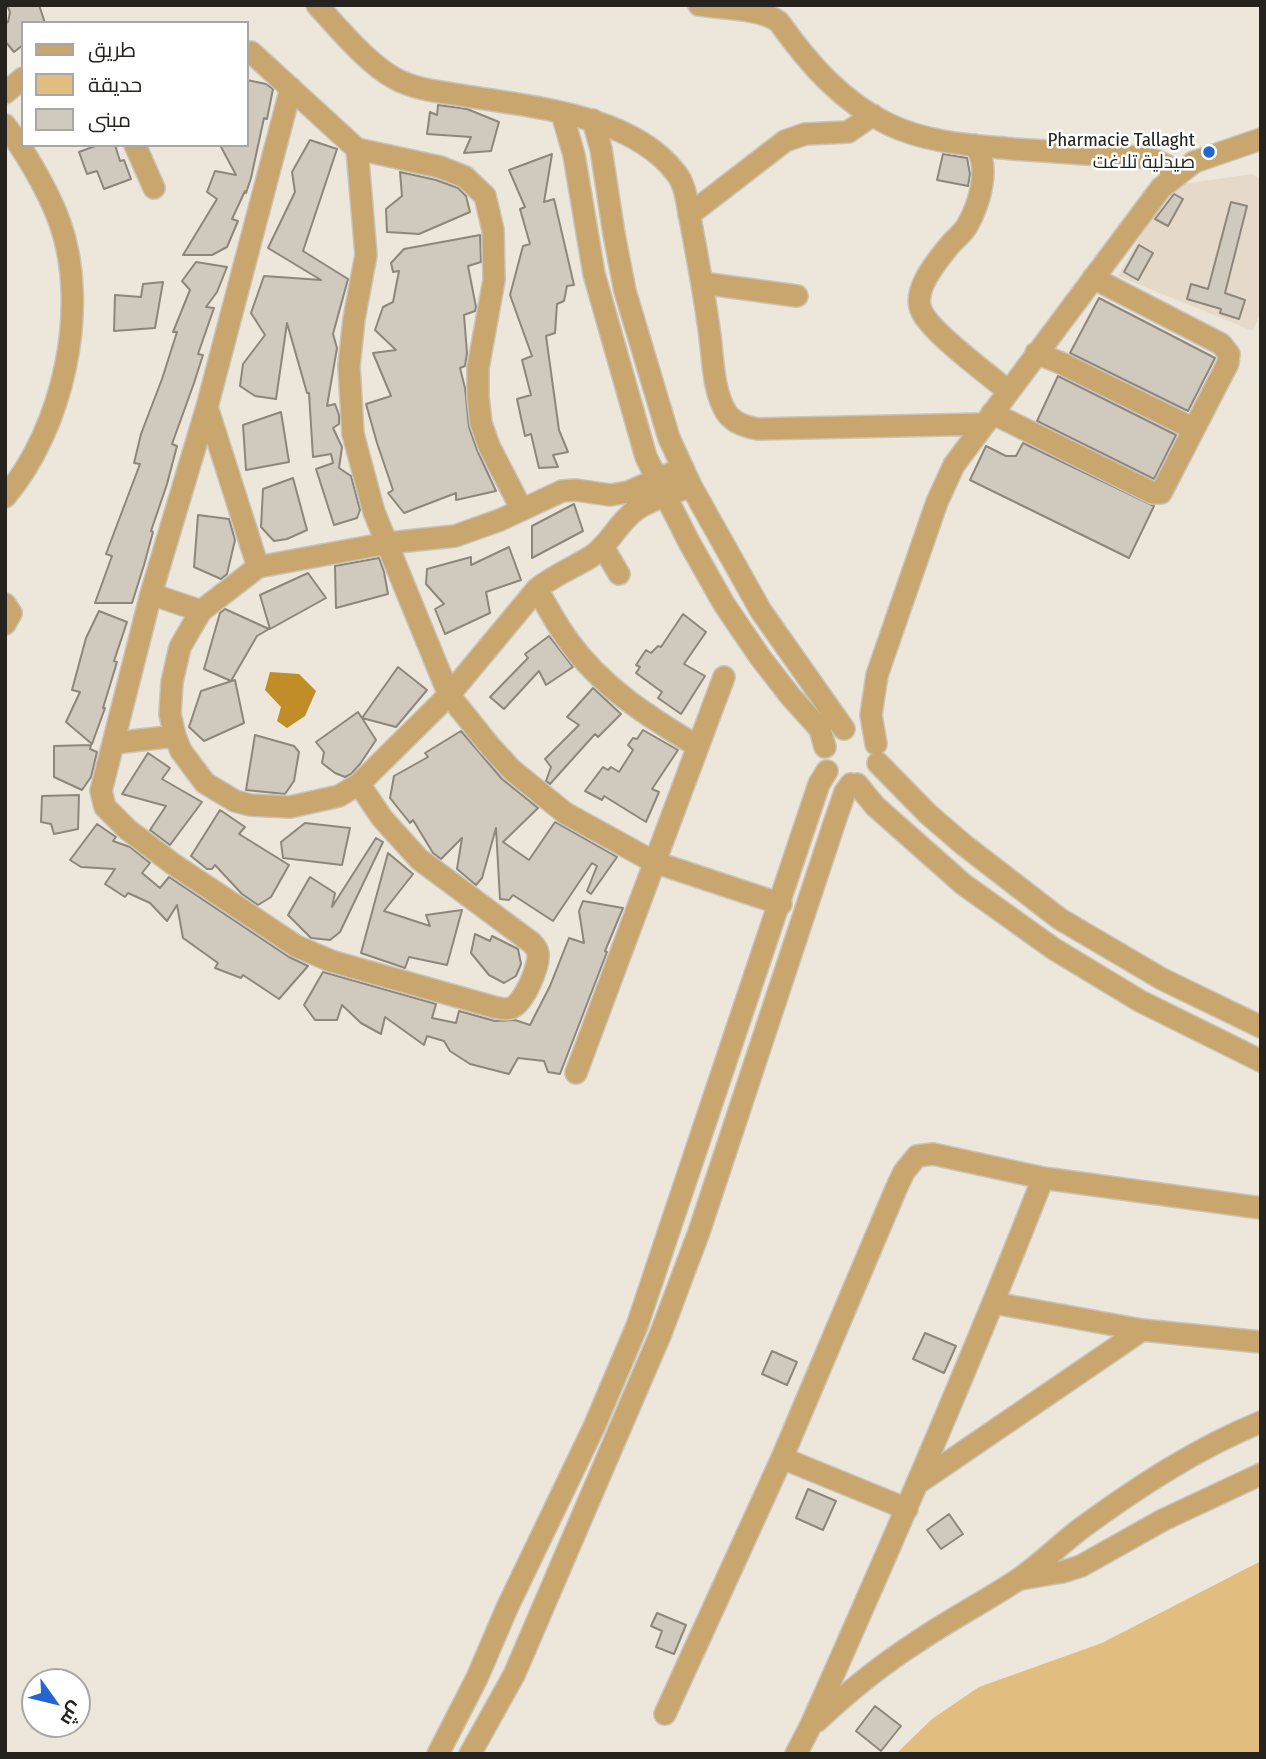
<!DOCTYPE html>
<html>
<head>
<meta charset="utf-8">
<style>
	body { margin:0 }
	#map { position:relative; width:1266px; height:1759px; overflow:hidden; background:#ede6da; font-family:"Fira Sans Condensed",Cairo,sans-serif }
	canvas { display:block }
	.frame { position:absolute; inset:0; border:7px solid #26231f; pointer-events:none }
	.legend { position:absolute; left:21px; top:21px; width:228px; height:126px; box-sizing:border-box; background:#fff; border:2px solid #a8a7a5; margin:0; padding:9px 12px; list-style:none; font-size:21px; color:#26231f }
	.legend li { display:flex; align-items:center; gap:14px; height:35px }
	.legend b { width:35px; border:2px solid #a8a7a5 }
	.north { position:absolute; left:21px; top:1668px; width:70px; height:70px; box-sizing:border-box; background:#fff; border:2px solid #a8a7a5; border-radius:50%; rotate:124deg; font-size:19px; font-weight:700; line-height:28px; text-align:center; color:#26231f }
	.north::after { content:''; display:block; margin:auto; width:24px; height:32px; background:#2365d1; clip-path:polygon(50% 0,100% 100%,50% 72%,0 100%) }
</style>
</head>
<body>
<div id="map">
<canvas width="1266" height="1759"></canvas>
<div class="frame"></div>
<ul class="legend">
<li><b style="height:9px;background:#c8a66e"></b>طريق</li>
<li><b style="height:19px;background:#e1bd80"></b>حديقة</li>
<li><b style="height:19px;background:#d0c9be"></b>مبنى</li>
</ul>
<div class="north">ش</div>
</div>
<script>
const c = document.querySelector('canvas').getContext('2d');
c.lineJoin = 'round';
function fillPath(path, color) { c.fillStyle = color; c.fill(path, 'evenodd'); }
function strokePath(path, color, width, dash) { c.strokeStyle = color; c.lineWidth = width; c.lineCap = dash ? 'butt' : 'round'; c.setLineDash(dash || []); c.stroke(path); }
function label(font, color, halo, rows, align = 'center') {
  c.font = font + ' "Fira Sans Condensed",Cairo,sans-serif'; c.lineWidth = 5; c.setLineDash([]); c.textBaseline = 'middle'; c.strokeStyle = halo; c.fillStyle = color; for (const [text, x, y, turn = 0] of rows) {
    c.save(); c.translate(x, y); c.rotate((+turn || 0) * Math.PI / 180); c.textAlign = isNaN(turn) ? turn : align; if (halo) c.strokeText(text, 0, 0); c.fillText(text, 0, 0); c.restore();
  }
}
const built = new Path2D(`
	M1252 174 1261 179V311L1253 331 1118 276 1169 186Z`);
const green = new Path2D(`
	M1261 1561V1754H896L932 1719 979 1687 1102 1643Z`);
const water = new Path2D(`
	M270 672 299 674 316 691 305 716 287 728 277 721 281 707 265 690Z`);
const building = new Path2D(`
	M7 5H39L45 23H23V45L14 52 5 41V24L8 22 10 12Z
	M247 80 266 84 273 89 267 119 264 118 251 178 246 193 245 191 232 219 238 221 227 247 212 255H183L217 199 207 192 215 171 236 175 220 145H247Z
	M438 105 467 109 499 122 491 151 464 153 471 137 427 134 430 112 437 115Z
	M310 140 337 149 303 251 348 279 333 334 337 348 327 406 335 404 339 415V424L333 428 342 447 339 468 351 476 360 510 357 518 334 525 316 469 333 463 331 454 313 457 309 393H307L287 323 276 399 255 396 240 386 243 364 265 335 251 313 264 276 321 280 268 248 295 192 292 172Z
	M98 145H115L120 161 124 160 131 179 104 189 97 171 87 174 79 152Z
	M552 154 544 202 554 199 574 285 567 286 564 301 557 304 555 333 546 336 559 430 568 452 553 455 558 467 539 468 531 434 525 436 517 399 531 395 522 360 532 356 510 295 523 246 530 244 520 209 525 207 509 170Z
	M943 154 967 158 970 174 968 186 937 180Z
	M400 172 436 180 458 188 466 196 470 212 419 234 387 232 386 209 402 196Z
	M1174 194 1183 199 1168 226 1155 219Z
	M1231 202 1247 206 1225 293 1245 300 1239 319 1220 313 1221 309 1187 299 1191 284 1208 289Z
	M480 235 481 262 468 266 476 307 475 311 464 315 467 353 465 366 460 368 465 388 469 427 477 450 496 491 456 500V493L404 513 388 493 393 490 377 443 366 404 391 396 373 353 396 350 375 330 383 307 393 302 399 271 393 272 391 263 404 249Z
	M1139 245 1153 253 1138 280 1124 272Z
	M196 262 227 267 217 292 206 307 214 308 198 354 203 355 194 383 172 444 177 446 167 484 151 531 153 532 144 565 132 603H95L112 556 106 554 140 464 134 463 141 434 162 379 177 332H173L190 290 182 281Z
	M163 282 155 328 114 331 115 295 141 297 143 284Z
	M1099 298 1215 358 1188 411 1070 353Z
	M1058 376 1176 435 1154 479 1037 421Z
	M281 412 289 462 246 470 243 425Z
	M1023 443 1154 506 1129 558 970 480 986 446 1006 456H1016Z
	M293 478 307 530 287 539 274 541 261 527 263 489Z
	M574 504 583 531 532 558V526Z
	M198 515 229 519 235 540 227 574 221 579 194 567Z
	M509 547 521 580 486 592 490 613 445 634 435 609 444 604 426 584 427 569 471 557V565Z
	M379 558 384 572 388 594 336 608 335 566Z
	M308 573 326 598 270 629 260 595Z
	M225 609 269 629 257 636 231 681 204 669 220 613Z
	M99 611 127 622 114 661 117 662 103 708H105L92 744 66 722 80 692 72 690 86 638Z
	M683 614 706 632 684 664 705 676 681 714 658 698 662 692 636 673 640 667 636 665 646 650 651 653 658 646 661 647Z
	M549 636 573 667 546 685 539 671 504 709 490 697 528 658 525 654Z
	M398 667 427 690 396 727 362 718 376 740 360 764 351 774 345 777 335 773 322 763 324 752 316 742 358 712 362 718Z
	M235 680 244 723 204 741 189 727 201 691Z
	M593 688 621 714 598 737 595 734 550 784 546 781 551 767 545 759 579 725 567 717Z
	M643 730 678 750 652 789 659 792 646 822 604 796 602 800 585 791 603 767 608 770 611 767 619 772 633 750 628 745 633 738 637 739Z
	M461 731 502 779 538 808 503 842 529 860 555 822 617 857 591 894 587 891 597 866 592 863 553 921 513 895 509 900 500 899 496 828 482 878 476 885 457 869 462 838 441 859 433 853 413 820 410 823 390 798 394 776 428 757 425 753Z
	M255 735 294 746 299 752 294 781 285 794 246 790Z
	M91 745 90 749 97 752 91 777 82 790 54 777V746Z
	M148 753 170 768 162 779 202 802 170 845 150 830 166 806 122 794Z
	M79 795 78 829 54 834 51 824 41 822 42 796Z
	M220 810 245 827 239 834 289 865 271 897 258 905 242 894 215 865 212 869H207L191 856Z
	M305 823 350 828 342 865 283 858 281 842Z
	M97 824 116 837 113 841 130 847 150 863 142 873 160 888 169 877 289 957 308 966 279 999 243 975 241 978 215 968 218 963 183 938 177 905 167 921 150 903 128 893 125 897 105 884 115 869 81 867 70 860Z
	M376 838 383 842 340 932 330 940 311 938 288 915 310 877 335 893 332 907Z
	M388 853 413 874 384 911 430 926 426 915 462 910 447 965 409 957 405 968 361 953Z
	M583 901 623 908 605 951 607 952 560 1074 548 1072 544 1061 518 1058 509 1074 470 1064 450 1051 444 1041 427 1036 424 1045 385 1017 381 1034 361 1023 342 1005 337 1020H315L304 1005 323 972 436 1004 432 1018 456 1023 459 1011 495 1021 515 1020 530 1025 550 986 569 938 584 943 579 911Z
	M475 934 490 941 492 936 518 949 521 964 516 976 504 983 489 975 471 953Z
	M925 1333 956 1346 944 1373 913 1359Z
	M772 1351 797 1362 787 1385 762 1374Z
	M808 1489 836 1501 823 1530 796 1518Z
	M949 1514 963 1534 941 1549 927 1530Z
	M657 1613 686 1625 674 1654 656 1647 662 1631 651 1626Z
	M875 1706 901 1726 881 1751 856 1731Z`);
const minor = new Path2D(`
	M317 5C338 28 367 63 394 78 415 90 442 92 466 96 533 107 632 115 676 173 686 185 687 204 690 218 697 255 704 292 709 329 713 354 712 389 726 412 733 423 746 427 758 429L985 424
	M699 5C723 9 761 8 779 22 808 63 842 102 888 124 927 143 970 145 1013 149 1056 152 1098 155 1141 157L1155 160 1179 172
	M251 52 357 149 440 167 465 177 485 196 493 230 494 280 478 368V397L481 423 489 446 521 508
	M291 88 207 407 151 594 101 791 105 807 127 829 173 864 296 946 331 961 494 1007C499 1008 506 1010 511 1008 524 1004 540 965 538 953 537 948 535 947 532 943L419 859 382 818 359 784
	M5 93 23 78
	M562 114 574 155 594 274 646 457 689 542 724 604 760 657 791 697 820 729 825 747
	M593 120 601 149 614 234 625 291 669 438 691 486 761 611 844 729
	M5 125C25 151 49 192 60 223 90 308 63 429 5 497
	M135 145 154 188
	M974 145C992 165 979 205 967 226 963 233 955 239 949 246 937 261 911 291 922 312 932 333 988 374 1008 391
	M357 149 366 255 354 319 349 366 353 434 374 512 449 695 489 745 512 770 565 813 654 862 781 904
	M689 215 785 141 805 134 848 132 873 115
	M702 283 797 296
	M1036 353 1061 363 1194 429
	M207 407 258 567
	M992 413 1153 493H1161L1228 363 1229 354 1221 344 1093 278
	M683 468 628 492 610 495 576 490 562 491 500 520 455 536 388 543 258 567 201 611 180 647 172 682 170 714 175 736 181 751 205 783 235 801 250 805 290 807 339 796 359 784 449 695 537 589C554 575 573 568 592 556 611 543 618 522 637 509 652 499 674 493 691 486
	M603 547 619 574
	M537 589C547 606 556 624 568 640 601 687 649 717 697 746
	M151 594 201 611
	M5 604 11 613 5 624
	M115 743 175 736
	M876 744 871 715 877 675 937 502 954 465 1161 188 1194 162 1261 139
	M878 763 928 814 964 845 1060 919 1162 979 1261 1027
	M857 784 875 806 963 884 1054 949 1140 1001 1261 1061
	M576 1073 724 677
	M994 1303 1142 1330 1261 1342
	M782 1458 907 1509
	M918 1483 1142 1330
	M1021 1579 1062 1572 1081 1566 1163 1520 1261 1474
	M665 1714 782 1458 896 1189 904 1172 917 1156 933 1154 1043 1178 1261 1208
	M817 1721C848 1692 881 1665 917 1642 949 1620 984 1602 1016 1581 1040 1565 1060 1544 1083 1527 1138 1487 1197 1448 1261 1422
	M438 1754 477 1678 507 1608 594 1427 637 1326 819 784 827 771
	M470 1754 514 1675 661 1333 699 1232 836 818 845 792 851 784
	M796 1754 811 1725C892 1544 971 1362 1043 1178`);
const markers = [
	[1209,152,7,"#2365d1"]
];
const poiNames = [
	["Pharmacie Tallaght",1195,141],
	["صيدلية تلاغت",1195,163]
];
fillPath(built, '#e5dac9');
fillPath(green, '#e1bd80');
fillPath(water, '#c08d29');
fillPath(building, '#d0c9be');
strokePath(building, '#8d867c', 2);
strokePath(minor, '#c9c3b8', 24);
strokePath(minor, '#c8a66e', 21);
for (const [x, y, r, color] of markers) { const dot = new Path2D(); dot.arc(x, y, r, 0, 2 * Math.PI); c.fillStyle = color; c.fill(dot); strokePath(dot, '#fff', 2.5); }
label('19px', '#26231f', '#fff', poiNames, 'right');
</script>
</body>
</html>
